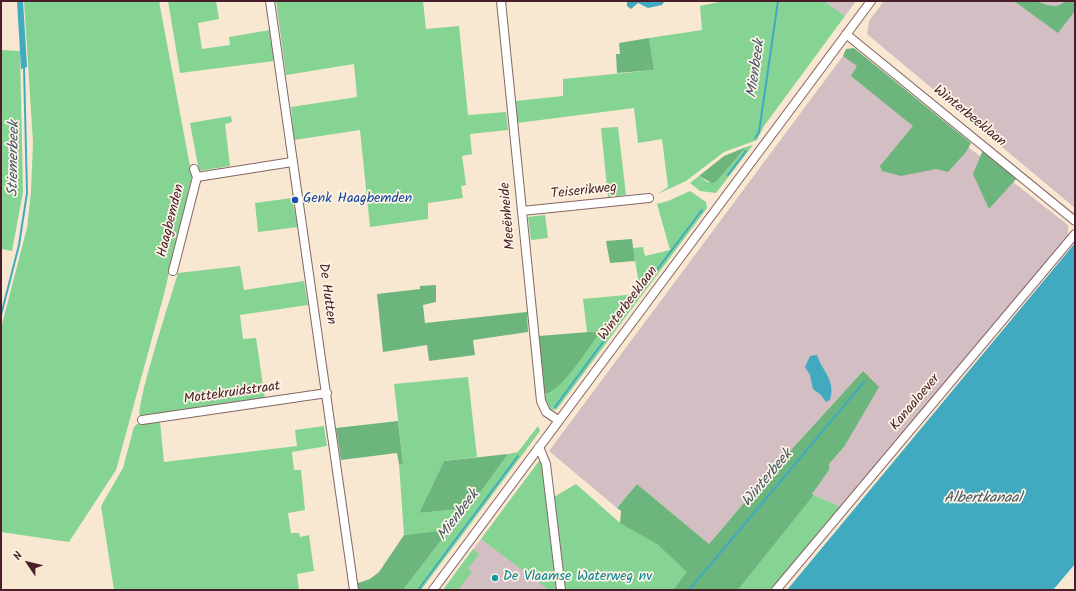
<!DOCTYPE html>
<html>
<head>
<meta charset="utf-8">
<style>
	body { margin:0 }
	#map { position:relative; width:1076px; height:591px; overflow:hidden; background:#f8e8d1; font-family:Kalam,sans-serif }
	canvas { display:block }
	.frame { position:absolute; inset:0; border:2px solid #4a1f2b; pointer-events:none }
	.north { position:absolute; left:8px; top:543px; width:40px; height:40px; -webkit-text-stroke:3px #fcf5e5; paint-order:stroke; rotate:305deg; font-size:11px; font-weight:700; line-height:16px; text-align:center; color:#4a1f2b }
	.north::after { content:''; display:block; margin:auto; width:14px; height:18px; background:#4a1f2b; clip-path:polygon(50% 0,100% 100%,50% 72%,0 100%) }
</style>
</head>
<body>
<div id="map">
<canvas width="1076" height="591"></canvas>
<div class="frame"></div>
<div class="north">N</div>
</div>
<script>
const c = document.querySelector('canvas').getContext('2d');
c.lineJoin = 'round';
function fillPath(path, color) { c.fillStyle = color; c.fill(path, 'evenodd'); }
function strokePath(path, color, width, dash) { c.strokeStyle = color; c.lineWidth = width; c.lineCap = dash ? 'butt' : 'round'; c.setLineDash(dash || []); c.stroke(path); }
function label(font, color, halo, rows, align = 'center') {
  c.font = font + ' Kalam,sans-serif'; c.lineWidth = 3.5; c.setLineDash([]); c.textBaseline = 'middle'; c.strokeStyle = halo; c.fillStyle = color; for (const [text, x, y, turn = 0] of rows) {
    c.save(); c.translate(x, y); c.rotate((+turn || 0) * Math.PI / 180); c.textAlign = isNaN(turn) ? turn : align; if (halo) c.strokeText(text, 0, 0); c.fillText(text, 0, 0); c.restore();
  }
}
const industrial = new Path2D(`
	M824 1H856L845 16Z
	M884 1H1075V208L867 34 869 21Z
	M843 56 853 57 1068 225V236L841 507 812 494 828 470 829 464 844 447 863 371 760 484 709 544 637 484 617 508 549 451Z
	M481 539 528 573 549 590H443Z`);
const green = new Path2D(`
	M24 1H159L192 177 163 298 116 470 69 542 1 532V328L27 228 31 192 33 142Z
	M168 1H216L219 19 198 23 202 49 230 45 229 37 270 30 274 61 180 73Z
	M276 1H423L426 29 459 26 468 115 506 112 508 130 470 134 472 154 462 156 466 185 461 186 463 198 428 203V219L370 227 360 130 294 140 291 107 357 97 354 64 286 75Z
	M724 1H824L845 16 764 126 757 140 724 152 686 181 658 194 668 187 662 139 638 143 634 108 517 123 516 101 563 96V79L654 70 649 38 702 30 700 6Z
	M1 50 20 51 23 192 12 251 1 249Z
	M231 116 232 122 225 124 230 166 199 171 190 123Z
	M618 127 626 195 608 197 601 128Z
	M753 145 716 193 700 191 690 183 699 176 707 182 717 181 746 147Z
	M690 191 706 202 707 208 557 409 554 410C544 408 544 402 544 394H546L600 331 587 332 583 299 637 294 640 291 633 248 643 247 645 256 670 250 657 204 668 201Z
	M292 198 298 227 258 232 255 203Z
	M545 215 548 238 531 240 528 217Z
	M240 266 244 290 304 281 308 305 240 315 243 339 256 338 265 399 140 416C136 403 172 294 178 273Z
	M468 377 477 457 444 461 419 513 469 508 508 454 518 452 538 426 540 431 421 590H403L448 531 404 535 399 464H403L394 384Z
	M160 422 164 462 297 446 295 430 324 426 327 446 292 452 294 470H301L305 510 288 513 291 533H299L300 537 309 535 314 571 297 574 299 590H114L101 506 123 468 134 427 137 424Z
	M542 457 558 590H549L481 539Z
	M576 484 619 522 658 545 688 572 673 590H563L552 498Z
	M814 495 841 507 771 590H738Z
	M473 549 479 554 468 569 472 572 458 590H443Z`);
const forest = new Path2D(`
	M1014 1C1021 1 1028 0 1034 1 1045 3 1055 11 1066 1H1075V11L1058 33Z
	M649 38 654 70 617 73 616 54H620L619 43Z
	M854 48 971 143 966 152 948 172 936 169 901 176 882 171 880 166 913 126 851 76 857 66 843 56 846 49Z
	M746 147 717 181 712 183 699 176 724 156Z
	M983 150 1017 178 989 209 973 174Z
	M632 239 635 261 610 263 606 241Z
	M436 285V302L423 305 425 323 527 312 528 332 473 340 475 355 429 361 427 345 383 352 377 294 420 289V286Z
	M601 331C590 345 561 393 544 394L539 336Z
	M863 371 879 387 844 447 829 464V470L812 494 814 495 738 590H673L687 572 658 545 620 523 621 511 617 508 637 484 709 544 760 484Z
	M398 421 403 464H399L397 453 341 460 336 428Z
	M508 454 469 508 419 513 444 461Z
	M449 530 403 590H358V583L370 579 379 572 404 535Z`);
const water = new Path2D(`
	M17 1H23L27 67 21 69Z
	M627 1H664V2L662 5 648 8 638 3 631 9 627 6Z
	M1075 243V564L1053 590H787Z
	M817 355C822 371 836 380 830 400L826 402 821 395 813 389 810 375 805 367 810 356Z`);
const stream = new Path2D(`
	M755 138 759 132 778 1
	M728 175 746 151
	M641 291 702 210
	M1 315 19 245 27 193 24 66
	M555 407 637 296
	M418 590 518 456
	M689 590 864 382`);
const minor = new Path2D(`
	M270 1 354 590
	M501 1 541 401 546 412 558 420
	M846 34 1075 221
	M197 177 292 162
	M522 211 649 198
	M173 271 197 177 194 169
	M142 420 327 393
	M539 447 546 464 561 590
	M433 590 871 1
	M776 590 1075 234`);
const markers = [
	[295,200,4,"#1a4fb4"],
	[495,578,4,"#0f9aa8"]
];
const streetNames = [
	["Winterbeeklaan",969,117,39],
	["Teiserikweg",584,192,-6],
	["Meeënheide",509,216,-95],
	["Haagbemden",172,221,-76],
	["De Hutten",326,294,82],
	["Winterbeeklaan",629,304,-53],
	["Mottekruidstraat",232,394,-8],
	["Kanaaloever",916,403,-50]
];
const transitNames = [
	["Genk Haagbemden",303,200]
];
const cultureNames = [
	["De Vlaamse Waterweg nv",503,578]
];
const waterNames = [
	["Mienbeek",757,69,-82],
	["Stiemerbeek",15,159,-89],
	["Winterbeek",768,479,-50],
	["Albertkanaal",983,499],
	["Mienbeek",459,516,-53]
];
fillPath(industrial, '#d2bec3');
fillPath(green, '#85d493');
fillPath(forest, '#6cb67d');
fillPath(water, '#41aac0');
strokePath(stream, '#41aac0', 2);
strokePath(minor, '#876565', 10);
strokePath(minor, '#fff', 8);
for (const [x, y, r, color] of markers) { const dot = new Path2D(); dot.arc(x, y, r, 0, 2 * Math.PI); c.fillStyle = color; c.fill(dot); strokePath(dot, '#fcf5e5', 1.5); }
label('14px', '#4a1f2b', '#fcf5e5', streetNames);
label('14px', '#164399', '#fcf5e5', transitNames, 'left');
label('14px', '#0d838f', '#fcf5e5', cultureNames, 'left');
label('italic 15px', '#465767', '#fcf5e5', waterNames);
</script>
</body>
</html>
